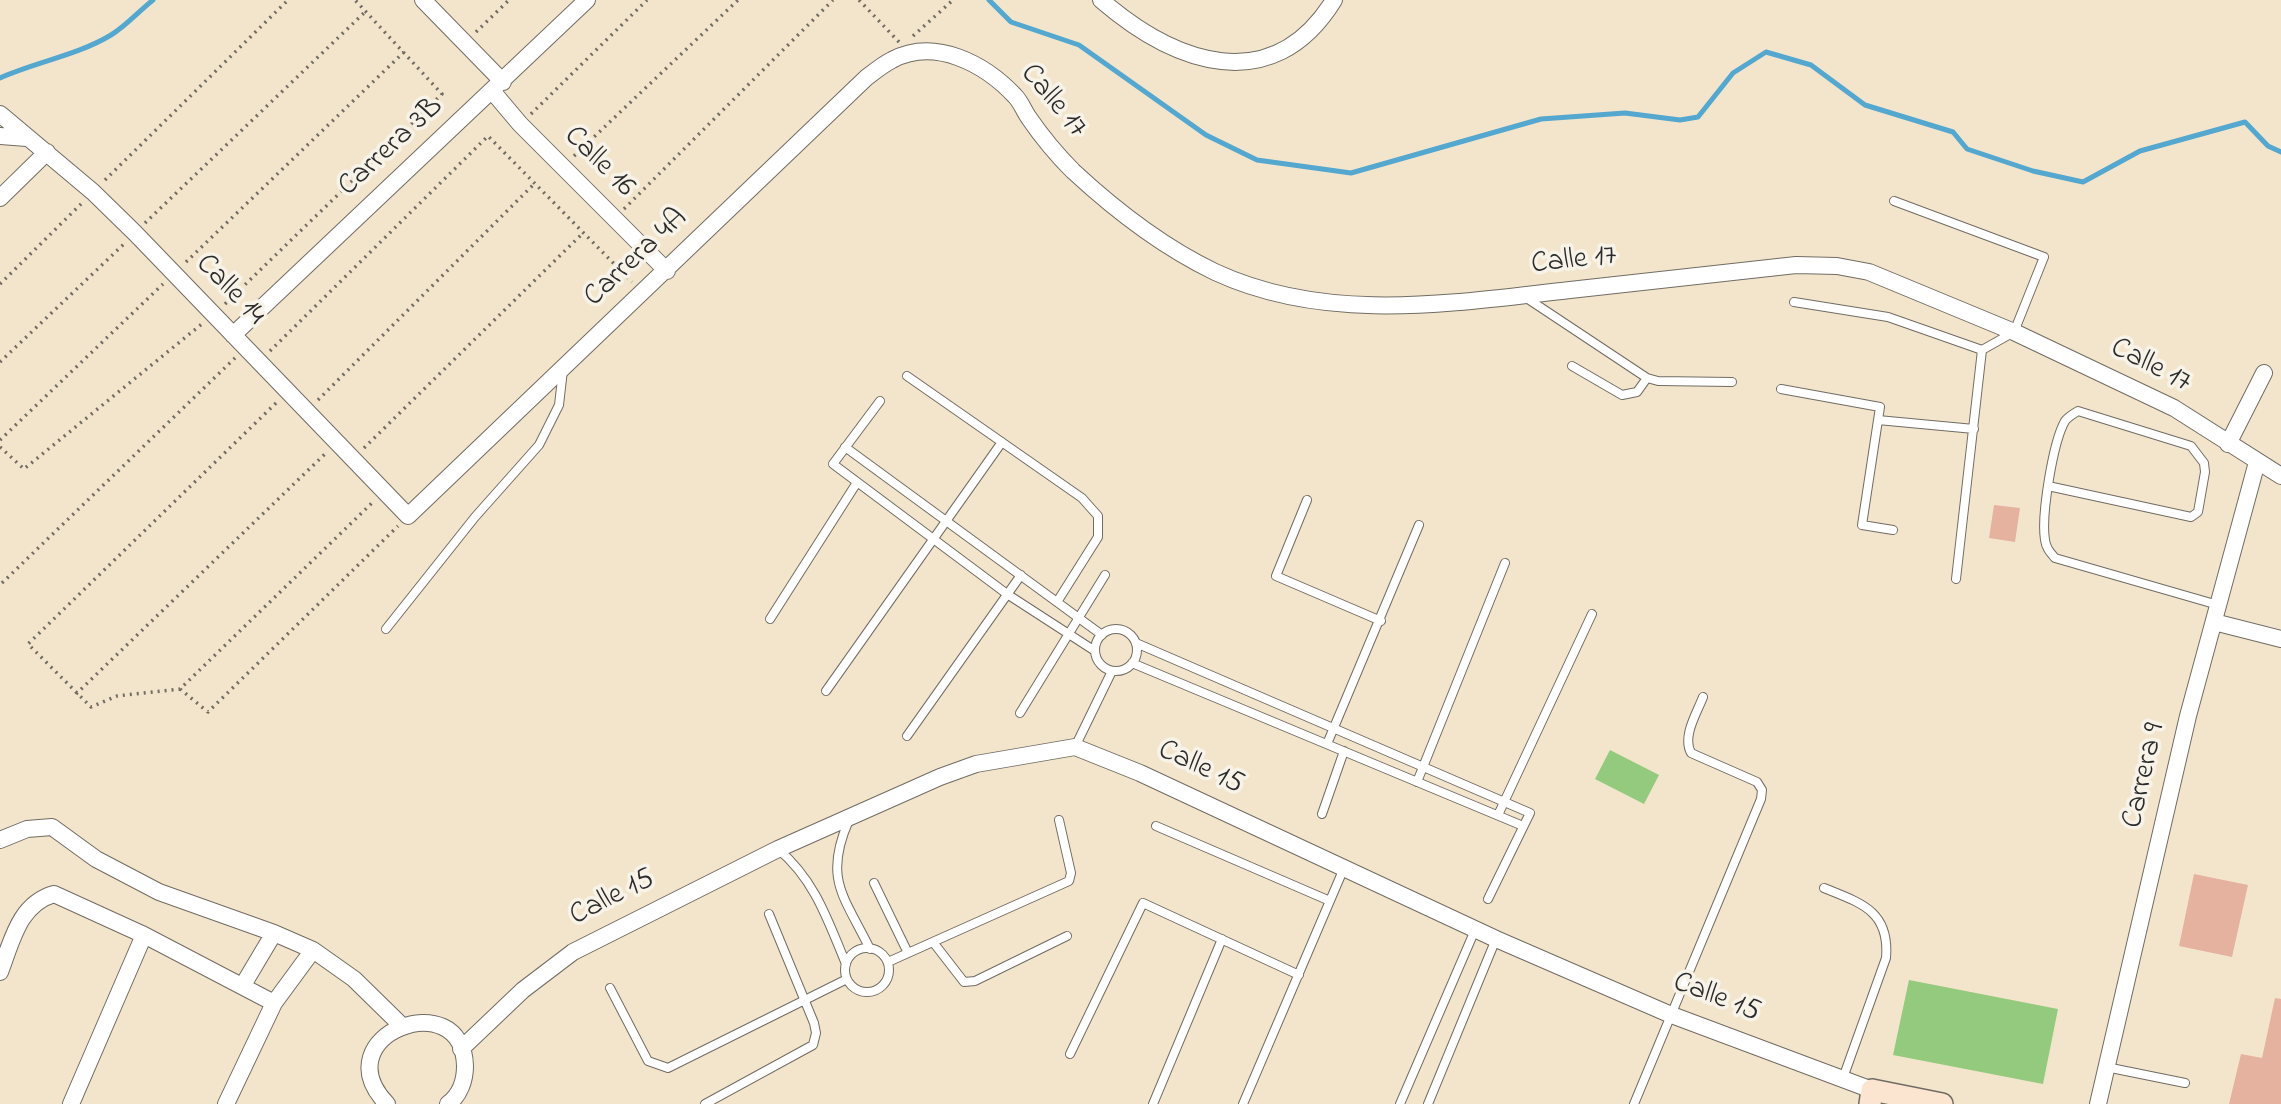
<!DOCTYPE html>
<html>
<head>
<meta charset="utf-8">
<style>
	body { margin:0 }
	canvas { display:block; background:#f3e5cc }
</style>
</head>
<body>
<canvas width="2281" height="1104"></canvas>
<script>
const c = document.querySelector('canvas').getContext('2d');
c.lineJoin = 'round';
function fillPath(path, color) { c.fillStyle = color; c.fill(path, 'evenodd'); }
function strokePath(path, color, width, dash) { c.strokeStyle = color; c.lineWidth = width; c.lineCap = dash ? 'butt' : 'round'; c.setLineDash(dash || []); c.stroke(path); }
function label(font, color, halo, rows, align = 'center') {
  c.font = font + ' "Indie Flower",sans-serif'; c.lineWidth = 7; c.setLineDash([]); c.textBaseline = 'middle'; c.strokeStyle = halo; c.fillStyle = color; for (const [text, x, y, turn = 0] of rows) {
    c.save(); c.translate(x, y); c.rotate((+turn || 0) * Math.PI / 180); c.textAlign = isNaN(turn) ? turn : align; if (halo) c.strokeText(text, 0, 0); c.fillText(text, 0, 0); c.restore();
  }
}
const green = new Path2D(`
	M1610 750 1659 775 1644 804 1595 779Z
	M1909 980 2058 1009 2043 1084 1893 1055Z`);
const stream = new Path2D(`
	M989 0 1011 22 1079 45 1206 135 1257 160 1351 173 1541 119 1625 113 1680 120 1698 117 1733 73 1766 52 1811 65 1865 105 1953 132 1967 149 2033 171 2083 182 2140 151 2245 122 2268 146 2281 152
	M0 78C36 62 78 55 111 35 126 26 139 11 153 0`);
const building = new Path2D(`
	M1994 505 2020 508 2015 542 1989 538Z
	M2194 874 2248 885 2232 957 2179 946Z
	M2275 998 2281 999V1104H2229L2241 1054 2262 1058Z`);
const path = new Path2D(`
	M859 0 899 42
	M476 32 509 0
	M913 36 953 0
	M531 114 647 0
	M574 156 738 0
	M105 180 288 0
	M624 209 833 0
	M145 223 366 11
	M186 262 404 52
	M0 284 82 203
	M225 304 442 94 355 0
	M270 351 488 136 632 282
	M0 362 125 243
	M318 400 534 184
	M276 403 28 644 91 707 117 696 180 689 373 502
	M0 440 163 284
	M0 447 24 469 203 323
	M364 448 583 233
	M2 583 236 357
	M180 689 208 712 398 526
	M76 694 326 453`);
const service = new Path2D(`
	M1525 297 1647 378 1658 381 1732 382
	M1794 302 1888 317 1982 350 2014 332 2044 257 1894 201
	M1572 366 1622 395 1637 392 1647 378
	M907 376 1082 498 1098 516V537L1057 602
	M1781 389 1880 407 1862 525 1893 530
	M880 401 833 464 1007 594 1095 651
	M1878 420 1974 429
	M845 447 1102 635
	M2048 486 2191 517 2198 512 2205 472 2204 463 2191 446 2078 411C2073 414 2068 417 2065 421 2053 442 2041 515 2045 540 2046 548 2050 552 2055 558L2218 605
	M1307 500 1276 576 1381 621
	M1956 579 1982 350
	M770 619 856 484
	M386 629 475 517 539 445 559 405 563 370
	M1095 650a21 21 0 1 1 42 0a21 21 0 1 1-42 0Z
	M1136 643 1530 813 1488 899
	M1132 663 1523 826
	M826 691 1002 442
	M1020 713 1105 575
	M907 736 1021 575
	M1327 744 1419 525
	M1075 747 1112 671
	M1417 782 1505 563
	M1322 814 1344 751
	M1498 815 1592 614
	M849 820C823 879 844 896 870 949
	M1156 826 1330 901
	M778 849C815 880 828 921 846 964
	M874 883 908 953
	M1824 888C1861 903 1890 911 1886 958L1843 1078
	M933 942 964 982 975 981 1067 936
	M845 970a22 22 0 1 1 44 0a22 22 0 1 1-44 0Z
	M888 962 1069 881 1071 873 1059 820
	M610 988 648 1061 668 1068 847 979
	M1070 1054 1143 903 1299 975
	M2106 1067 2185 1083
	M705 1104 813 1045 816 1033 814 1023 769 914
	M1153 1104 1222 939
	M1243 1104 1344 868
	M1400 1104 1475 930
	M1428 1104 1496 939
	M1634 1104 1761 799 1762 790 1757 782 1691 753C1682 736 1697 713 1703 697`);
const minor = new Path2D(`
	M423 0 503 82
	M1101 0C1174 63 1272 100 1334 0
	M493 92 520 124 667 271
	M0 114 93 192 135 233 408 516 866 78C874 72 882 65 892 60 935 37 985 64 1015 96 1021 102 1024 111 1029 118 1042 137 1057 155 1073 171 1115 210 1163 247 1215 272 1327 324 1452 303 1570 290 1645 282 1721 273 1796 265L1837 266 1869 272 2014 332 2174 408 2281 476
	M0 136 27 138
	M0 198 47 152
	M233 335 587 0
	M2228 444 2264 373
	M2214 622 2281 639
	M0 840 27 829 52 827 96 859 159 892 274 933 313 950 354 979 401 1025
	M0 972C12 941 19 904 54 894L144 935 274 1003 226 1104
	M243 985 274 933
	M274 1003 313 950
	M461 1049 523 990 573 952 778 849 940 777 976 764 1075 747 1140 773 1496 939 1669 1014 1872 1090
	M71 1104 144 935
	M387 1104C321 1035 463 982 465 1066 465 1080 460 1095 448 1104
	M2098 1104 2188 716 2257 462`);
const secondary = new Path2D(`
	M1870 1104 1872 1090 1942 1104`);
const streetNames = [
	["Calle 17",1052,102,50],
	["Carrera 3B",392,148,-43],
	["Calle 16",598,163,45],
	["Carrera 4A",637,259,-43],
	["Calle 17",1574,262,-6],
	["Calle 14",229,291,46],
	["Calle 17",2150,367,27],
	["Calle 15",1200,769,25],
	["Carrera 9",2146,776,-77],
	["Calle 15",613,899,-27],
	["Calle 15",1716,999,21]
];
fillPath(green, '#93ca7d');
strokePath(stream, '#54a7cf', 5);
fillPath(building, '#e5b29f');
strokePath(service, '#716c63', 10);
strokePath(minor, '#716c63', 18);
strokePath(secondary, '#716c63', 24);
strokePath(path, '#716c63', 3.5, [2, 5]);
strokePath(service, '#fff', 8);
strokePath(minor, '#fff', 16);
strokePath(secondary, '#fce5d0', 21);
label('30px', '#2b2b2b', '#f7f3e8', streetNames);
</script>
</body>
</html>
